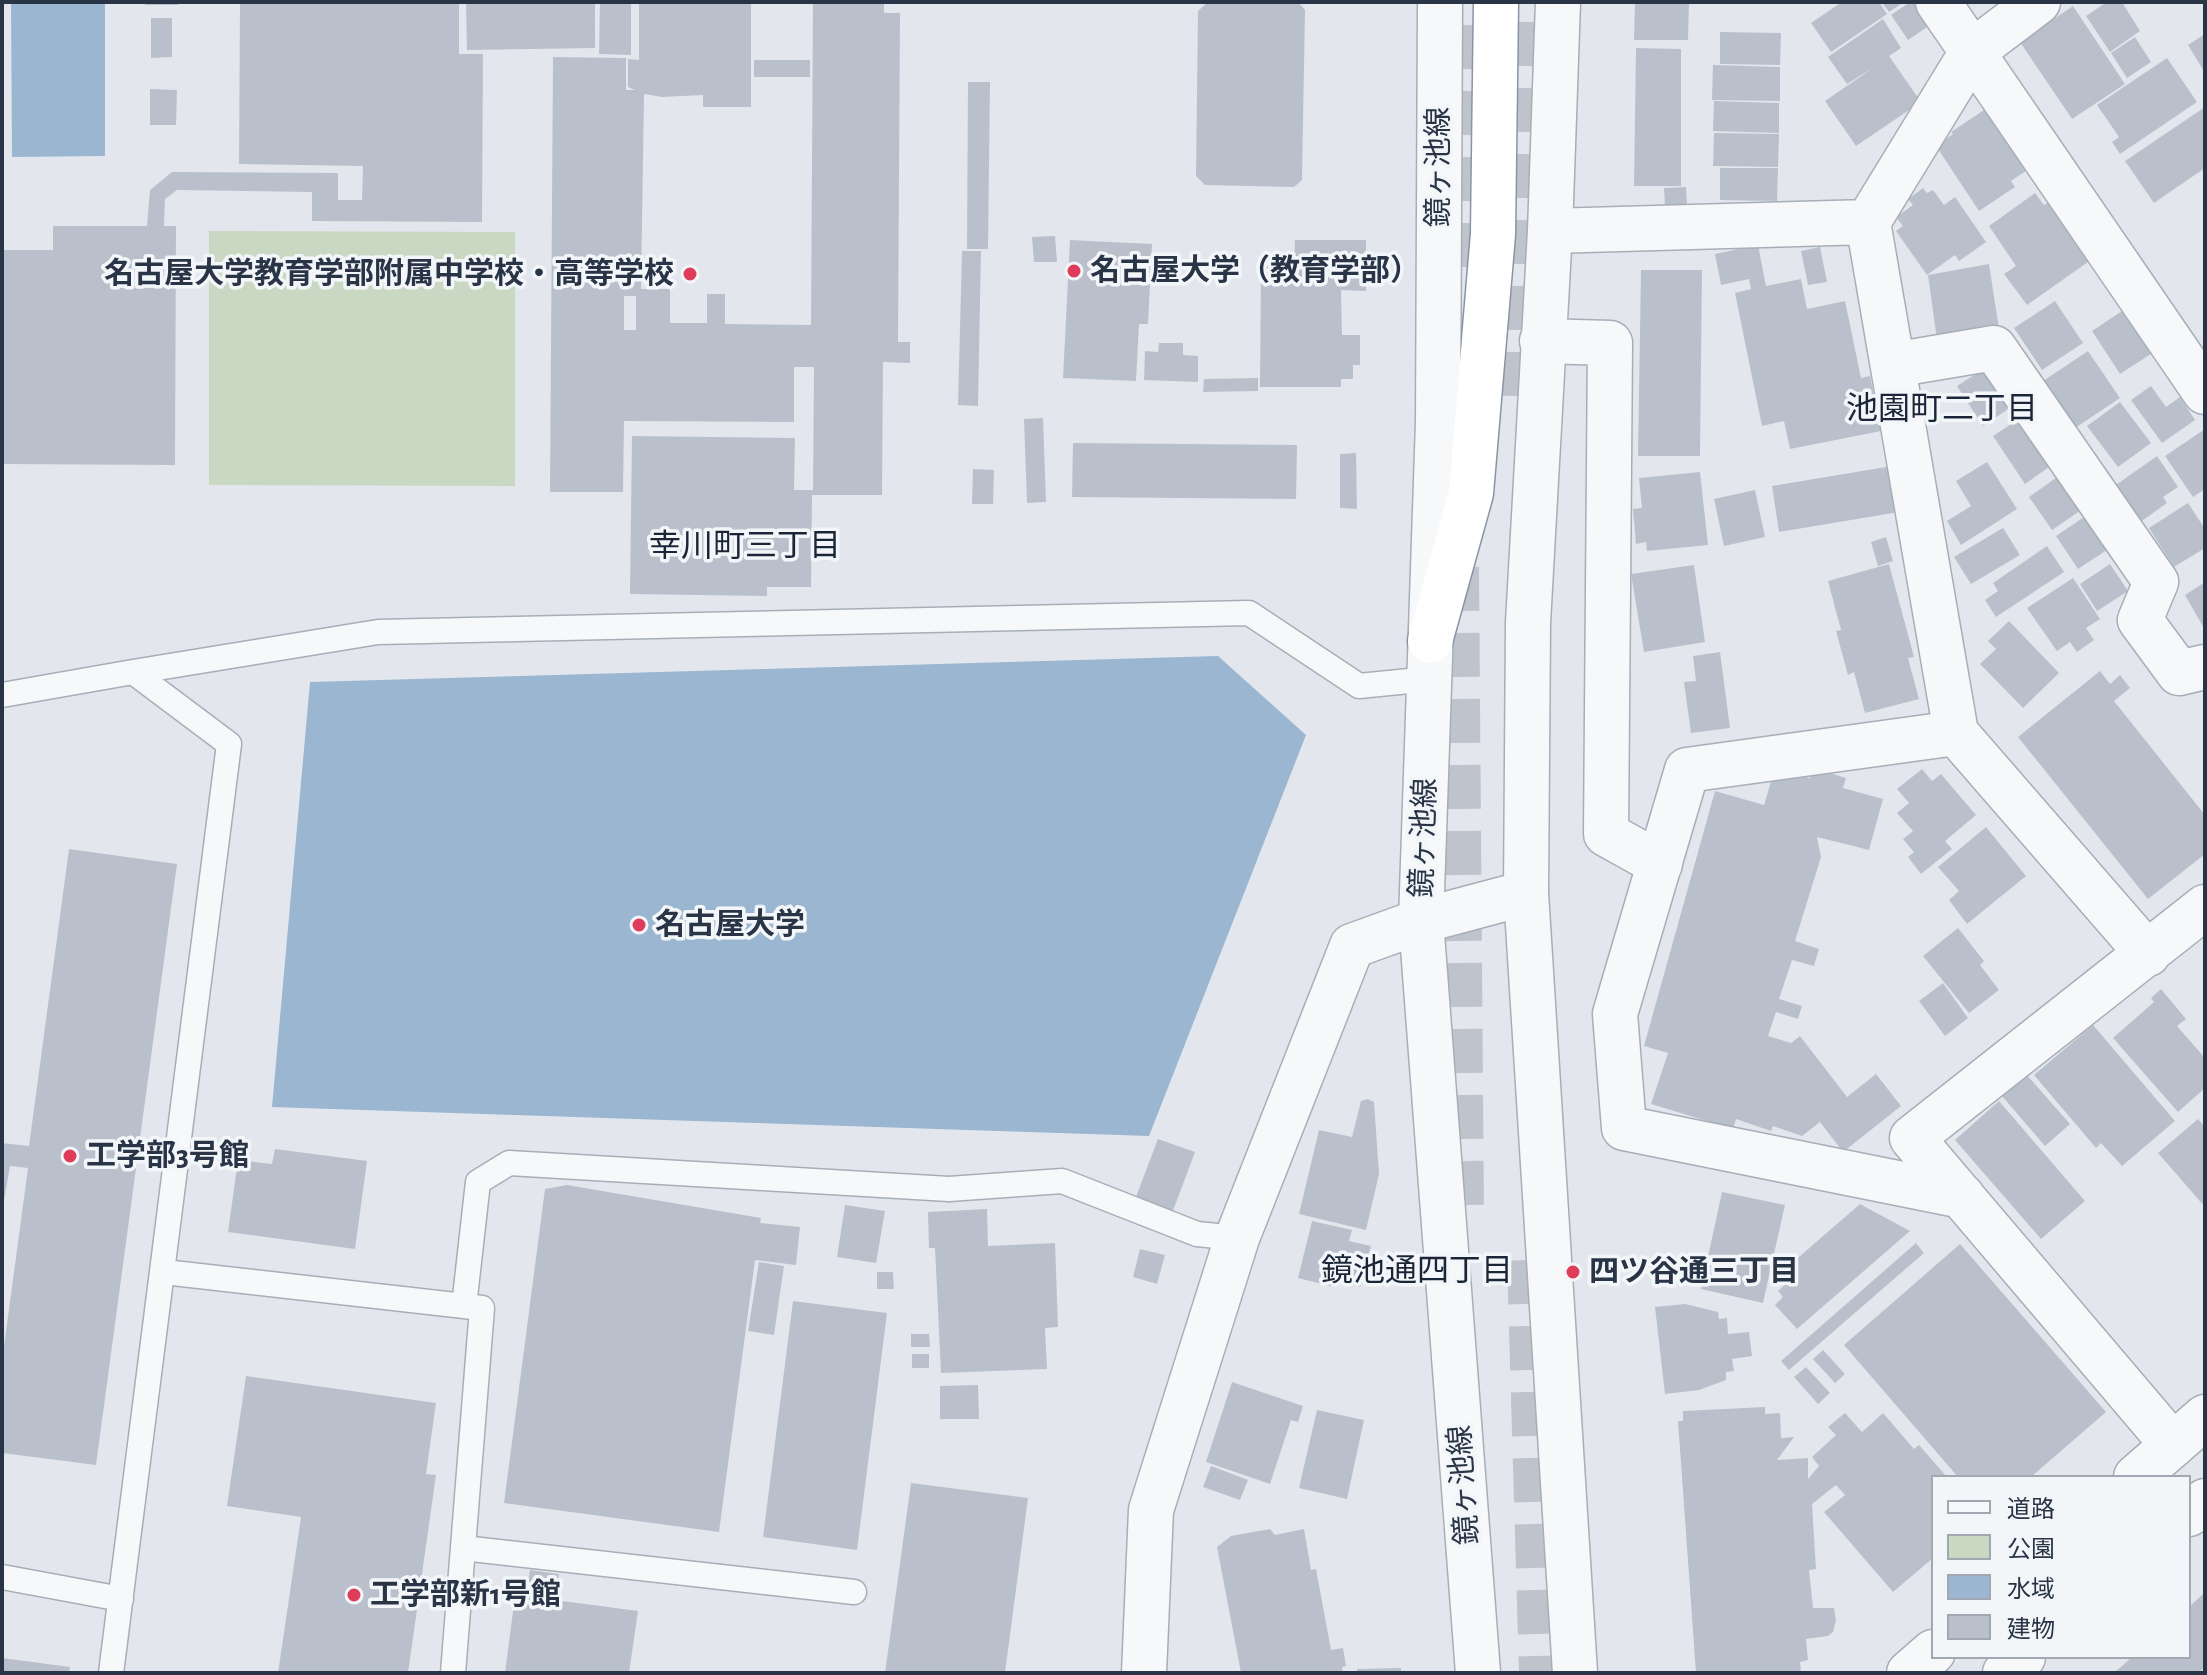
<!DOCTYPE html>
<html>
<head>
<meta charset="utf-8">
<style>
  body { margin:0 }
  #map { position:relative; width:2207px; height:1675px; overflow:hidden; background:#e3e7ed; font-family:"Alegreya Sans","Noto Sans JP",sans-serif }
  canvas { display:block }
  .frame { position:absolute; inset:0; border:4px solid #293447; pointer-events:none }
  .legend { position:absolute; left:1931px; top:1475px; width:260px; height:184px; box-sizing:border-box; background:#f3f6f9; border:2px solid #a2a8b2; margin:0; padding:10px 14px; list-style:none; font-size:24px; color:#293447 }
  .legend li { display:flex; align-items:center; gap:16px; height:40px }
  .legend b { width:40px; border:2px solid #a2a8b2 }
</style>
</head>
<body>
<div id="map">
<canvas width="2207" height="1675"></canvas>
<div class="frame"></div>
<ul class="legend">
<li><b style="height:10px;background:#f7f8fa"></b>道路</li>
<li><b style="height:22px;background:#c9d8c3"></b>公園</li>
<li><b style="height:22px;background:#9bb6d0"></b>水域</li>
<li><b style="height:22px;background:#bac0cb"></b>建物</li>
</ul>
</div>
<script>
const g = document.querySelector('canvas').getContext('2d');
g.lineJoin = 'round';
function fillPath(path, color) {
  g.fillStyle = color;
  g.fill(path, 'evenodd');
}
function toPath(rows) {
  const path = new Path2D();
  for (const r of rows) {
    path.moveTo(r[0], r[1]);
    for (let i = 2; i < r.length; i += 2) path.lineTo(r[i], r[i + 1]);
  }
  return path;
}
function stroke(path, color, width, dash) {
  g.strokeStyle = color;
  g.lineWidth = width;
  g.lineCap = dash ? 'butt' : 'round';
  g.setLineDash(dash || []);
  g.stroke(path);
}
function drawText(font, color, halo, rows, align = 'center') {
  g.font = font + ' "Alegreya Sans","Noto Sans JP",sans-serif';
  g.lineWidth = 7;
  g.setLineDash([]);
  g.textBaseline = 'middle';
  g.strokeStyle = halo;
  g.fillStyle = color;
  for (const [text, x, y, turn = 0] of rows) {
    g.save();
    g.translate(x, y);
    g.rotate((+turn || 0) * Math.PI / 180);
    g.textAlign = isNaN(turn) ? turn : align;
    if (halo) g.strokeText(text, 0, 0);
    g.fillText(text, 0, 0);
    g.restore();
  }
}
const green = toPath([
  [209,231,515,232,515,486,209,485]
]);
const water = toPath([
  [11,2,105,2,105,156,12,157],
  [1218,656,1306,735,1149,1136,272,1107,310,682]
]);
const building = toPath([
  [145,2,178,2,178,5,145,5],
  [240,2,459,2,459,54,483,54,482,222,312,221,312,192,177,190,165,199,164,226,176,226,175,465,2,464,2,250,53,250,53,226,147,226,150,190,172,172,338,173,338,200,362,200,363,166,239,164],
  [466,2,595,2,595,48,467,50],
  [600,2,631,2,631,55,599,54],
  [639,2,751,2,751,107,703,107,703,95,662,97,644,94,641,289,670,289,670,323,707,323,707,294,725,294,725,324,811,325,813,2,884,2,884,13,900,13,898,342,910,342,910,363,883,362,882,495,812,495,811,587,767,587,767,596,630,594,632,436,795,438,794,490,813,490,814,367,794,367,794,422,624,421,623,492,550,492,553,57,626,58,626,90,635,90,628,87,628,59,639,60],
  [624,296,636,296,636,330,624,330],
  [1208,2,1298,2,1305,10,1302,180,1294,187,1205,185,1196,176,1198,11],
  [1635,2,1689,2,1688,40,1634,40],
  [1842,2,1879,2,1887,14,1831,52,1811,23],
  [1882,2,1904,2,1889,12],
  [1910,2,1923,2,1936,21,1908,40,1891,15],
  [2107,2,2122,2,2140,31,2110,52,2086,16],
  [2073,6,2125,84,2072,119,2020,42],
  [151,18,172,18,172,57,151,58],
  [1883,19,1901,48,1889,56,1921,102,1856,146,1825,101,1873,68,1847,84,1828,57],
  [1720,32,1781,33,1780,65,1720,64],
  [2205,34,2205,73,2188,45],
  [2135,37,2151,62,2127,78,2111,53],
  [1636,48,1681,49,1681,186,1634,186],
  [2167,58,2197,102,2120,154,2112,142,2119,137,2097,105],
  [754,60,810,60,810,77,754,77],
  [1713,65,1780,67,1780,101,1712,100],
  [968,82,990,82,988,249,967,249],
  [150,89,177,90,176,125,150,125],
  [1714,101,1779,103,1779,133,1713,131],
  [1990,106,2030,168,2011,181,2015,187,1979,211,1936,146,1953,134,1951,132],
  [2205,107,2205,168,2154,203,2125,161],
  [1714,133,1779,134,1778,167,1713,166],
  [1720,168,1778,168,1777,201,1720,200],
  [1686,187,1687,206,1665,207,1664,188],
  [1923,188,1927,193,1933,190,1944,205,1955,197,1986,242,1959,261,1955,255,1927,275,1896,231,1903,226,1896,217,1913,205,1908,199],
  [2035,193,2044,205,2055,198,2071,221,2064,227,2088,262,2027,305,2004,274,2016,266,1989,226],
  [1055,236,1057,262,1034,262,1032,237],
  [1070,240,1152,244,1148,324,1139,324,1136,381,1063,378],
  [1295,240,1366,240,1366,291,1341,290,1342,335,1360,335,1360,365,1353,365,1353,379,1341,379,1341,387,1260,387,1261,265,1294,266],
  [1758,245,1766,286,1801,279,1807,309,1845,301,1861,378,1870,376,1881,431,1790,449,1784,421,1762,426,1735,293,1751,289,1749,279,1721,285,1715,254],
  [1820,247,1827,282,1808,285,1801,251],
  [962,251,981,251,978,406,958,405],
  [1989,264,1999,329,1937,340,1928,275],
  [1641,270,1702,270,1700,456,1638,456],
  [2055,301,2083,343,2042,370,2014,328],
  [2128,307,2157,350,2120,374,2092,331],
  [1159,343,1183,343,1183,355,1198,356,1198,382,1144,380,1145,351,1158,352],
  [2088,351,2120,398,2075,428,2043,381],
  [1991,364,2017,403,1983,426,1957,386],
  [1258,378,1258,391,1203,392,1204,379],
  [2151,386,2166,407,2180,397,2195,420,2162,443,2131,400],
  [2120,402,2151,443,2118,467,2087,426],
  [2028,413,2059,460,2025,484,1993,436],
  [1043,418,1046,502,1027,503,1024,419],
  [2205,429,2205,489,2193,497,2165,456],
  [1073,443,1297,445,1296,499,1072,497],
  [1356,453,1357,509,1340,508,1340,454],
  [2157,456,2178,487,2163,497,2167,503,2139,523,2113,487],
  [1987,462,2017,509,1961,545,1947,521,1971,506,1956,481],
  [1892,466,1899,512,1779,532,1772,486],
  [973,469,994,470,993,504,972,504],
  [2067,470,2090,504,2052,530,2029,497],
  [1700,472,1708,545,1647,551,1646,542,1636,544,1633,509,1642,508,1639,478],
  [1755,490,1765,537,1724,546,1714,499],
  [2188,503,2205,529,2205,548,2174,567,2149,528],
  [2087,515,2110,548,2078,569,2056,536],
  [2003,528,2020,555,1971,584,1954,557],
  [1886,537,1893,561,1878,566,1871,542],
  [2047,546,2064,572,1996,617,1985,600,1998,591,1993,583],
  [1889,564,1914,657,1908,658,1919,699,1865,713,1854,672,1848,675,1836,631,1841,630,1828,581],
  [2110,564,2128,591,2097,611,2080,584],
  [1694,565,1705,642,1644,652,1631,574],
  [2073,578,2100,619,2086,628,2094,640,2077,652,2070,642,2057,651,2027,608],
  [2205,582,2205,630,2185,595],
  [2009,621,2059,673,2023,708,1980,664,1996,649,1988,641],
  [1720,652,1730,728,1691,733,1684,682,1696,681,1693,656],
  [2100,671,2110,684,2120,675,2130,688,2114,701,2205,815,2205,854,2148,899,2018,737],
  [1813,768,1846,778,1843,788,1883,799,1869,850,1817,837,1821,857,1795,941,1819,949,1814,966,1792,960,1779,999,1802,1006,1798,1019,1776,1012,1768,1036,1791,1043,1800,1036,1847,1097,1876,1074,1901,1106,1843,1152,1820,1122,1802,1136,1773,1126,1771,1131,1736,1119,1733,1129,1651,1104,1668,1053,1644,1046,1715,791,1764,805,1773,775,1786,771,1810,778],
  [1922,769,1932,781,1941,774,1976,815,1945,841,1952,849,1921,874,1908,857,1914,852,1903,839,1913,831,1897,813,1909,803,1897,789],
  [1986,827,2026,876,1967,924,1949,900,1959,891,1938,867],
  [69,849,177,864,96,1465,2,1453,2,1361,28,1168,10,1166,2,1212,2,1143,29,1146],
  [1958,928,1984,961,1980,965,1999,990,1969,1013,1923,956],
  [1943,983,1968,1018,1945,1036,1919,1001],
  [2161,989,2186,1019,2177,1026,2205,1058,2205,1088,2178,1112,2113,1038,2154,1002,2151,998],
  [2093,1025,2175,1121,2122,1166,2101,1143,2096,1148,2034,1075],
  [2026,1074,2070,1124,2045,1146,2002,1096],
  [1368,1099,1374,1102,1379,1174,1366,1230,1299,1214,1319,1130,1352,1137,1361,1101],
  [1999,1101,2085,1201,2041,1239,1955,1140],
  [2198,1119,2205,1127,2205,1207,2158,1153],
  [1158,1139,1195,1152,1171,1216,1134,1202],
  [275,1149,367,1161,355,1249,228,1232,238,1160,272,1164],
  [567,1185,761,1218,760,1223,800,1227,796,1265,755,1260,719,1532,504,1503,545,1189],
  [1722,1192,1785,1205,1763,1303,1701,1289],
  [1860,1204,1910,1231,1797,1329,1775,1305,1783,1297,1778,1291,1799,1272,1792,1263],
  [845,1205,885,1211,876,1263,837,1257],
  [987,1209,988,1246,1055,1243,1058,1327,1045,1328,1047,1369,941,1373,935,1248,929,1248,928,1212],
  [1312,1221,1352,1230,1349,1241,1371,1246,1360,1287,1335,1281,1334,1287,1298,1278],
  [1916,1243,1924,1253,1789,1370,1781,1361],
  [1960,1244,2106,1412,2031,1477,1958,1477,1844,1345],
  [1140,1249,1165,1255,1157,1284,1133,1277],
  [759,1262,784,1266,774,1335,748,1331],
  [877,1272,893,1272,894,1289,877,1289],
  [793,1301,887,1313,857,1550,763,1537],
  [1685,1304,1718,1312,1719,1319,1727,1318,1728,1334,1749,1332,1752,1356,1732,1359,1734,1371,1726,1372,1726,1380,1699,1390,1665,1394,1655,1307],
  [911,1334,929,1334,930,1347,911,1347],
  [1823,1350,1845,1374,1835,1383,1813,1359],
  [912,1354,929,1354,929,1368,912,1368],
  [1806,1367,1830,1393,1818,1404,1794,1377],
  [246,1376,436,1403,426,1474,436,1475,408,1673,278,1673,301,1517,227,1506],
  [1232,1382,1303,1406,1298,1422,1291,1420,1270,1484,1206,1462],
  [978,1385,979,1419,940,1419,940,1386],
  [1765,1407,1765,1414,1780,1413,1781,1438,1794,1437,1777,1460,1808,1458,1808,1479,1819,1466,1812,1457,1836,1435,1828,1427,1845,1413,1862,1432,1883,1413,1914,1449,1919,1445,1947,1477,1933,1477,1933,1558,1893,1592,1824,1512,1845,1495,1836,1485,1812,1504,1816,1569,1809,1570,1813,1608,1834,1608,1836,1620,1833,1632,1828,1636,1806,1639,1808,1660,1800,1662,1801,1673,1696,1673,1678,1421,1683,1421,1683,1411],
  [1317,1410,1364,1420,1347,1499,1299,1488],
  [1211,1466,1248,1480,1240,1500,1203,1487],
  [911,1483,1028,1498,1005,1673,885,1673],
  [1270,1529,1275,1535,1304,1529,1311,1570,1316,1569,1331,1650,1343,1648,1346,1666,1342,1667,1343,1673,1241,1673,1217,1547,1231,1536],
  [530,1570,559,1574,555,1600,638,1611,629,1673,505,1673,515,1596,526,1597],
  [2205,1592,2205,1667,2198,1673,2114,1673,2132,1657,2189,1657,2189,1607],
  [2,1658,70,1667,69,1673,2,1673],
  [1401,1668,1401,1673,1357,1673,1357,1669]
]);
const motorwayTunnel = toPath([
  [1460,267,1464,2],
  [1521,396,1524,148,1529,2],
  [1457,567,1462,1223],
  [1529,1260,1541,1673]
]);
const service = toPath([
  [133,672,378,632,1249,613,1359,686,1429,679],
  [2,695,133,672,229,744,111,1673],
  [164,1272,482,1308,453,1673],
  [464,1306,478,1182,509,1163,949,1189,1062,1181,1197,1234,1237,1238],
  [463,1548,854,1592],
  [2,1577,121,1599]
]);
const minor = toPath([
  [1938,2,2205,392],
  [1868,222,1956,733,2148,954],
  [1550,231,1868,222,1972,52,2038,2],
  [1542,341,1610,343,1606,834,1660,864],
  [1893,365,1994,348,2156,582,2140,620,2179,673,2205,667],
  [1956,733,1687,770,1615,1014,1624,1128,1962,1196],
  [2173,1445,1912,1138,2205,907],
  [1144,1673,1151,1510,1237,1238,1352,946,1421,921,1526,893]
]);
const tertiary = toPath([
  [1440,2,1438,422,1421,921,1478,1673],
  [1558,2,1550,231,1528,623,1526,893,1575,1673],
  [2136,1477,2205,1417],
  [2189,1514,2205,1501],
  [1909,1673,1933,1652],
  [2005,1673,2023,1657]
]);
const motorway = toPath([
  [1430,641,1471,493,1493,234,1496,2]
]);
const markers = [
  [1074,271,8,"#de3c58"],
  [690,274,8,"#de3c58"],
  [639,925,8,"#de3c58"],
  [70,1156,8,"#de3c58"],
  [1573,1272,8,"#de3c58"],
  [354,1595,8,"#de3c58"]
];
const streetNames = [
  ["鏡ヶ池線",1439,167,-90],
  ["鏡ヶ池線",1424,838,-88],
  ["鏡ヶ池線",1464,1485,-94]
];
const poiNames = [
  ["名古屋大学（教育学部）",1090,271],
  ["名古屋大学教育学部附属中学校・高等学校",674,274,"right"],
  ["名古屋大学",655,925],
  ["工学部3号館",86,1156],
  ["四ツ谷通三丁目",1589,1272],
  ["工学部新1号館",370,1595]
];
const neighbourhoodNames = [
  ["池園町二丁目",1942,409],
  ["幸川町三丁目",745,546],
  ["鏡池通四丁目",1417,1271]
];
fillPath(green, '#c9d8c3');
fillPath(water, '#9bb6d0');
fillPath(building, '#bac0cb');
stroke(motorwayTunnel, '#bec3cc', 44, [44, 22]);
stroke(service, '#a7aeb8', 27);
stroke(minor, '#a7aeb8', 47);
stroke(tertiary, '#a7aeb8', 47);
stroke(motorway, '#8995a5', 47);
stroke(service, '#f7f8fa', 24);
stroke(minor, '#f7f8fa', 44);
stroke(tertiary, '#f7f8fa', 44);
stroke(motorway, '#fff', 44);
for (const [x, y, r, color] of markers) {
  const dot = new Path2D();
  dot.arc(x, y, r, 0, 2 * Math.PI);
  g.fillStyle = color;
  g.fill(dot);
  stroke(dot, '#f3f6f9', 3);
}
drawText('30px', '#293447', '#f3f6f9', streetNames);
drawText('bold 30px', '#293447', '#f3f6f9', poiNames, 'left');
drawText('32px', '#1b2538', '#f3f6f9', neighbourhoodNames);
</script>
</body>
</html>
